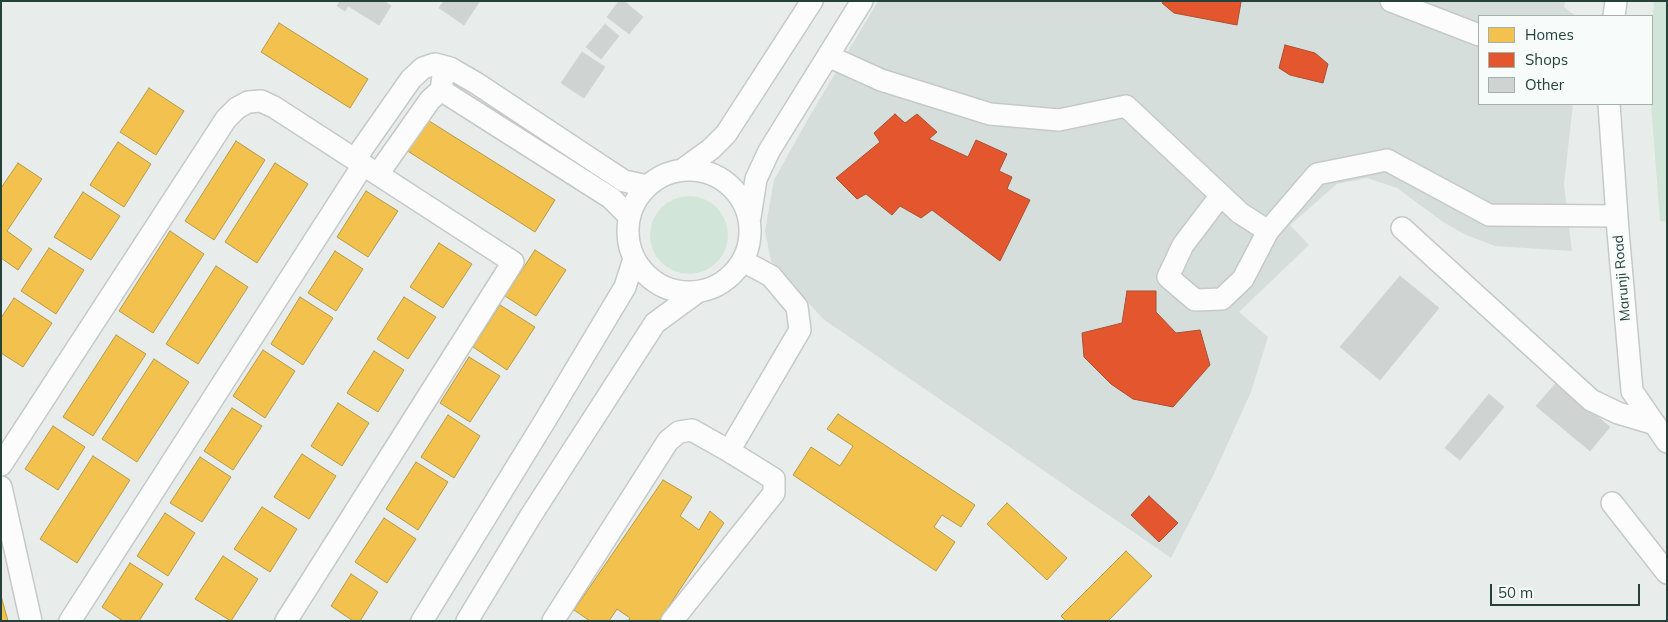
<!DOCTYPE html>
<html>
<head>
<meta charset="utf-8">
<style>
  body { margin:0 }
  #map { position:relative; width:1668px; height:622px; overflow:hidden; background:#e8edeb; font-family:Mulish,sans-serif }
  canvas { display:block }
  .frame { position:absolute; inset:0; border:2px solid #24423a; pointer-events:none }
  .legend { position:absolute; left:1478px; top:15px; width:175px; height:90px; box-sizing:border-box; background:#f7fbf9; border:1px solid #a3b1ad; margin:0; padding:6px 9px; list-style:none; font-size:15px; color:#24423a }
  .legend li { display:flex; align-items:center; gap:10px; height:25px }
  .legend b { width:25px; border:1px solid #a3b1ad }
  .scale { position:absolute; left:1490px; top:584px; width:150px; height:22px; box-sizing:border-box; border:2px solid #24423a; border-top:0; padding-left:6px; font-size:15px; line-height:18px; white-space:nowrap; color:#24423a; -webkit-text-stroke:4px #f7fbf9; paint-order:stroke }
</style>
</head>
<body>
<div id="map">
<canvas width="1668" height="622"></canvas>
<div class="frame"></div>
<ul class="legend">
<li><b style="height:14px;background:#f2c14e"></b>Homes</li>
<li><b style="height:14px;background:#e4572e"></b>Shops</li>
<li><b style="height:14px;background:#cfd4d2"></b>Other</li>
</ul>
<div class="scale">50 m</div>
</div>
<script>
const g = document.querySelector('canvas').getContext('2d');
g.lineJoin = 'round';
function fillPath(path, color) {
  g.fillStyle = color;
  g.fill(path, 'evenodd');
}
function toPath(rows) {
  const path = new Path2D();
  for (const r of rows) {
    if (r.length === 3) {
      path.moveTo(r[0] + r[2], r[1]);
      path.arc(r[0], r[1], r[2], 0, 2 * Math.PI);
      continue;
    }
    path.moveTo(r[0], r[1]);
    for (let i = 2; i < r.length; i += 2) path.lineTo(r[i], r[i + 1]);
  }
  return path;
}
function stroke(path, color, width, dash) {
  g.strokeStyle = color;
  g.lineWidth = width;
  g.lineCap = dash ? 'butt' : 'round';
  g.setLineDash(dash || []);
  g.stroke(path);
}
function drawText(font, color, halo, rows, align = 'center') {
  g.font = font + ' Mulish,sans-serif';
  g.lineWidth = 5;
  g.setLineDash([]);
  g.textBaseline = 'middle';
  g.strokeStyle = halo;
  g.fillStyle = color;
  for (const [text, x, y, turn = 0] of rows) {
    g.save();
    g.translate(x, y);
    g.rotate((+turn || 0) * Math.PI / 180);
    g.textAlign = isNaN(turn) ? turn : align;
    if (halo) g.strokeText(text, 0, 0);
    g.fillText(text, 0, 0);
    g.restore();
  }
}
const built = toPath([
  [878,1,1565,1,1564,7,1576,16,1479,16,1479,104,1573,104,1564,184,1572,251,1495,246,1466,235,1443,222,1397,188,1367,178,1337,184,1290,225,1309,245,1239,312,1268,337,1251,392,1213,476,1171,558,823,319,771,261,765,231,774,180,808,119]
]);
const green = toPath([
  [1654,1,1667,1,1667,222,1660,221,1651,104,1652,30],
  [689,235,39]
]);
const homes = toPath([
  [279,23,368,79,350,108,261,52,279,23],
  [149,88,184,111,156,155,120,132,149,88],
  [426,119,555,200,535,232,406,150,426,119],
  [236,141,265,160,214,240,185,221,236,141],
  [118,142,151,164,124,207,90,185,118,142],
  [18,163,42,179,7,231,32,249,18,270,1,258,1,188,18,163],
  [275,163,308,184,257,263,225,242,275,163],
  [366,191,398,211,368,257,337,237,366,191],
  [83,192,120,216,91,260,54,237,83,192],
  [170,231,204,254,153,333,119,311,170,231],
  [439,243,472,264,443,308,410,287,439,243],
  [49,248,84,270,56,314,21,291,49,248],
  [535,250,566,270,536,316,505,296,535,250],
  [335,251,363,269,336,311,308,293,335,251],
  [216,266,248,287,198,364,166,344,216,266],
  [300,297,333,318,303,365,271,344,300,297],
  [404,297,436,317,408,359,377,339,404,297],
  [14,298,52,323,23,367,1,353,1,318,14,298],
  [500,305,535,327,507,370,473,347,500,305],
  [116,335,146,354,93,436,63,417,116,335],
  [263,350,295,371,265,418,233,396,263,350],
  [374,351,404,370,378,412,347,393,374,351],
  [469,357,500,376,470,422,440,403,469,357],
  [154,359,189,382,137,462,102,439,154,359],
  [338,403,369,423,342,466,311,446,338,403],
  [232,408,262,426,233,470,204,451,232,408],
  [838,414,975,505,961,527,942,515,934,527,955,542,936,571,793,475,811,447,840,466,853,446,827,429,838,414],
  [448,415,480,436,454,478,421,457,448,415],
  [53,426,85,447,58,490,25,469,53,426],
  [302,454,336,476,309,519,274,497,302,454],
  [93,456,130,480,77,563,40,539,93,456],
  [200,457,231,477,202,522,170,503,200,457],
  [416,462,448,482,418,530,386,509,416,462],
  [663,480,692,497,680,516,699,530,710,511,724,523,659,621,628,621,630,618,617,609,609,621,590,621,574,610,663,480],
  [1007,503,1067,558,1047,580,987,524,1007,503],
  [262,507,297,529,270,572,234,549,262,507],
  [165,513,195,533,168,576,137,556,165,513],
  [384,518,416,539,387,583,355,562,384,518],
  [1126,551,1152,576,1108,621,1066,621,1061,616,1126,551],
  [223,556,258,579,231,621,195,599,223,556],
  [130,563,163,584,139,621,123,621,102,607,130,563],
  [351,574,378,592,360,621,353,621,331,606,351,574],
  [1,596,8,621,1,621,1,596]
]);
const shops = toPath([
  [1163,1,1241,1,1241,2,1237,25,1174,13,1162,3,1163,1],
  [1285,45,1315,53,1328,64,1323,83,1290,75,1279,68,1285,45],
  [895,114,905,123,917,114,937,132,929,139,968,157,976,140,1007,154,999,171,1012,177,1007,189,1030,200,1000,261,932,210,921,218,900,206,892,215,866,194,857,199,836,178,880,142,874,133,895,114],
  [1127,291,1156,291,1156,312,1176,333,1200,330,1210,365,1173,407,1133,399,1111,384,1084,357,1082,333,1122,323,1127,291],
  [1149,496,1178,523,1159,542,1131,515,1149,496]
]);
const building = toPath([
  [340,1,384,1,391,6,379,25,348,6,345,11,337,6,340,1],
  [444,1,480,1,464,25,439,8,444,1],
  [619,1,624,1,643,17,629,34,607,17,619,1],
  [605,24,619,36,601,59,586,47,605,24],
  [582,52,605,67,584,98,561,83,582,52],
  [1400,276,1439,308,1380,380,1340,347,1400,276],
  [1557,382,1610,427,1590,451,1536,406,1557,382],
  [1489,394,1504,407,1460,460,1445,448,1489,394]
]);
const minor = toPath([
  [1391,1,1479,35],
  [1614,16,1616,1],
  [828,56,881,80,990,114,1059,120,1126,106,1240,213,1268,231,1317,174,1387,160,1489,215,1617,216],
  [441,90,611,198,629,216],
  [1609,104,1618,231,1632,391,1667,442],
  [355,159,411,79,423,68,435,64,450,68,476,83,624,181,648,186],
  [689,231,61],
  [682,170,711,149,726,134,812,1],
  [378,174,430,100,441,90,443,76],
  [1221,195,1183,245,1168,277,1195,300,1222,299,1243,279,1268,231],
  [750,217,756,179,769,151,862,1],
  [1402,228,1591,400,1618,413,1655,424],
  [1,465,226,119,237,108,248,102,261,101,274,107,513,262,286,621],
  [1,487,31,621],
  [1612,503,1667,573],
  [70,621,363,165],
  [422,621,546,419,625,287,634,259],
  [467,621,530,517,655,323,696,293],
  [553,621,668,441,679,432,692,430,729,451],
  [672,621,774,493,774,479,729,451,800,330,797,307,771,276,743,261]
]);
const streetNames = [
  ["Marunji Road",1622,278,-95]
];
fillPath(built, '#d6dedb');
fillPath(green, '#d1e6d8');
fillPath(homes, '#f2c14e');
stroke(homes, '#b49b48', 1);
fillPath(shops, '#e4572e');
stroke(shops, '#aa5132', 1);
fillPath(building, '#cfd4d2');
stroke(building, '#d1d6d4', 1);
stroke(minor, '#c5cac8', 24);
stroke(minor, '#fcfcfc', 21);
drawText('14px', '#24423a', '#f7fbf9', streetNames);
</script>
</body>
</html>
